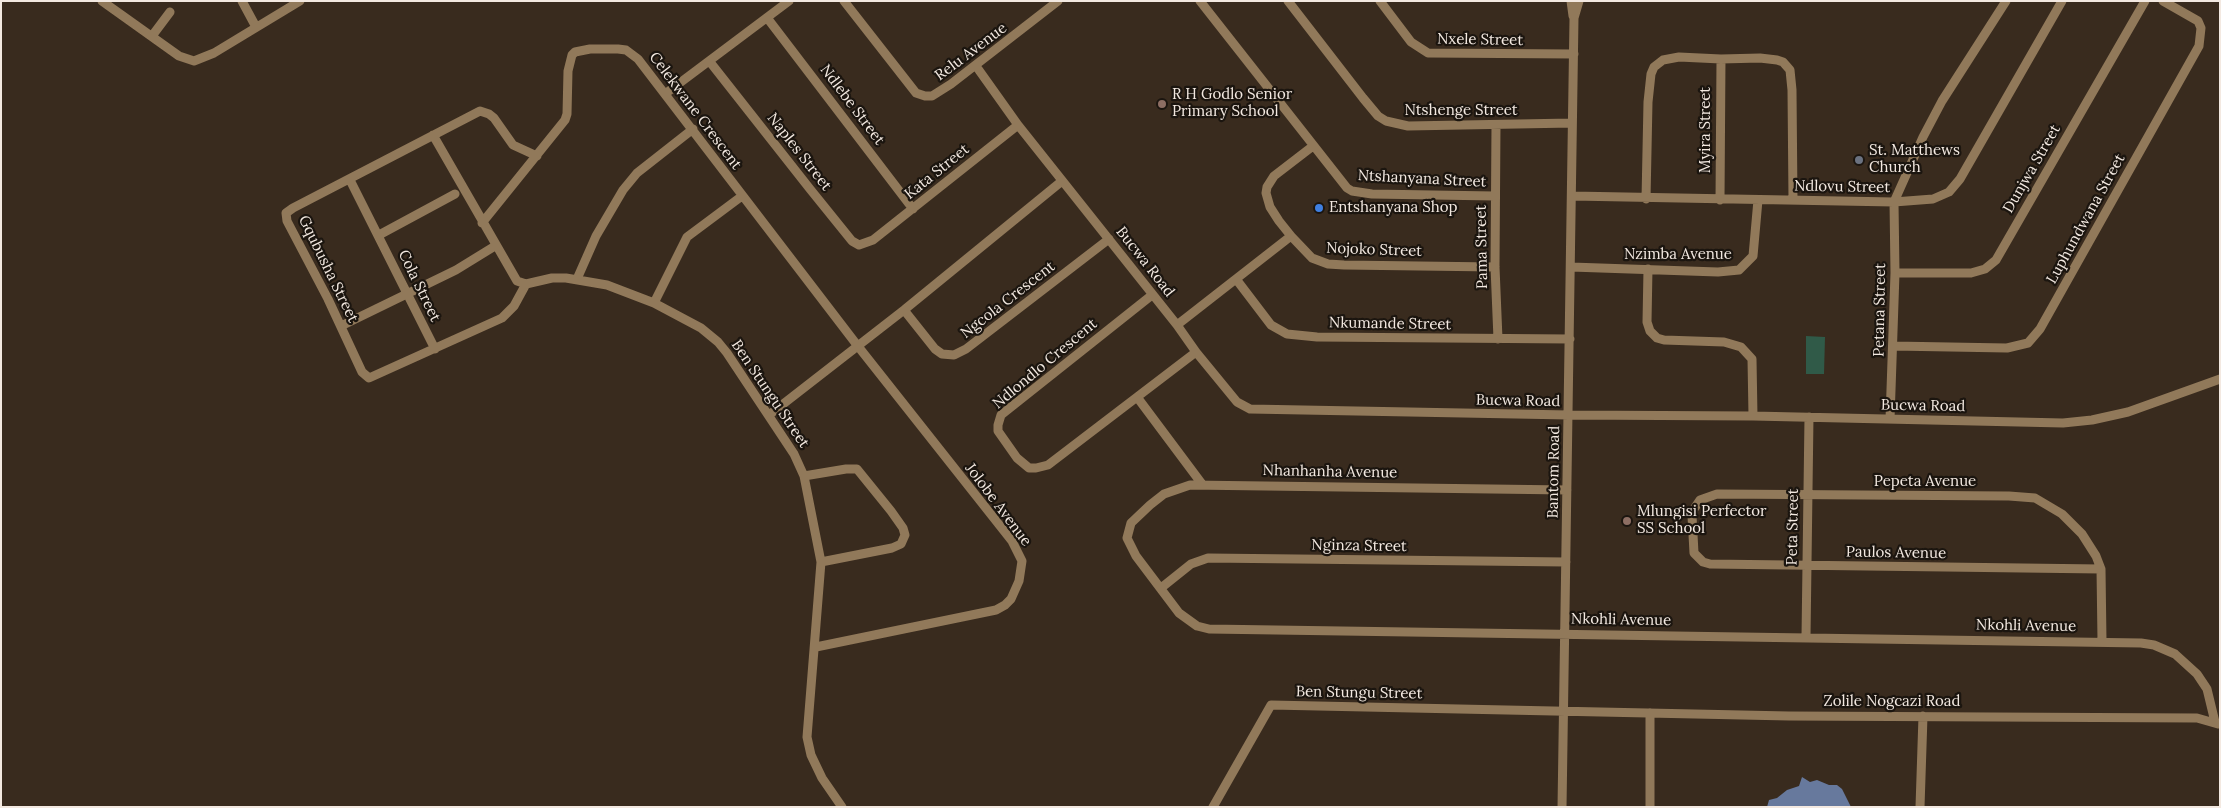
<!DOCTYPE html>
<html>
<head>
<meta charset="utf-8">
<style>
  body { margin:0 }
  #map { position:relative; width:2221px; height:808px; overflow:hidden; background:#392b1e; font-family:Lora,serif }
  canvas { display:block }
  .frame { position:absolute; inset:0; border:2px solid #f3e9e1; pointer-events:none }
</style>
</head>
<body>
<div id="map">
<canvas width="2221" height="808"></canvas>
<div class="frame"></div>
</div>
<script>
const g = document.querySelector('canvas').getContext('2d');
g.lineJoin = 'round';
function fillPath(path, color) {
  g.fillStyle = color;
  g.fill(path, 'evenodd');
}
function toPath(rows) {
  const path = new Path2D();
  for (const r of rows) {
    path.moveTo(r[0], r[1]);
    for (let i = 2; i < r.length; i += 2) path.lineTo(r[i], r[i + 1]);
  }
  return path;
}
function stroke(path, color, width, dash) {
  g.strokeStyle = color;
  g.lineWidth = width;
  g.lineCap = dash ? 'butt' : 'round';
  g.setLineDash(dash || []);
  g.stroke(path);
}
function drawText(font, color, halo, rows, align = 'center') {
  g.font = font + ' Lora,serif';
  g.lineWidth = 4.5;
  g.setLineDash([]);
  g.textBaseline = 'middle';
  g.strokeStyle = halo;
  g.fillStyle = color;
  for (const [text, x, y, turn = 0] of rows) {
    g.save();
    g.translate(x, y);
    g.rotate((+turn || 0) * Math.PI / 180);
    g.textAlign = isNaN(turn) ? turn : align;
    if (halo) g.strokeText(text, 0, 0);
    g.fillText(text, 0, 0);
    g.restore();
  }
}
const green = toPath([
  [1806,336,1825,337,1824,374,1806,374]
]);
const water = toPath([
  [1802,777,1810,782,1817,780,1829,785,1837,785,1842,789,1851,807,1767,807,1769,800,1777,798,1787,790,1799,786]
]);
const street = toPath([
  [102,1,179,56,194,61,214,53,300,1],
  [242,1,256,27],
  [844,1,916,93,925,96,932,96,951,84,1058,1],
  [1200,1,1347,188,1352,191,1372,194,1495,196],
  [1288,1,1363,98,1378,116,1386,121,1408,126,1572,123],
  [1380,1,1411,42,1428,53,1574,54],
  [1571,1,1573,16],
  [768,19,913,209],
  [152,36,170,12],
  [710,62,810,189,852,241,859,245,873,240,1018,125],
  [976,66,1018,125,1177,325,1196,352,1237,402,1250,409,1569,415,1753,416,2063,423,2092,420,2128,412,2220,379],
  [665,94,789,1],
  [1496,125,1495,267,1498,339],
  [433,135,517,281,526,284,552,278,566,278,607,285,654,303,701,328,718,342,727,353,794,454,804,476,821,562,807,737,811,755,822,778,842,807],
  [1313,146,1274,176,1267,187,1266,193,1270,207,1279,221,1291,236,1312,258,1328,264,1344,265,1495,267],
  [350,180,435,349],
  [1572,196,1894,202,1933,199,1949,192,1960,179,2062,1],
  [1646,199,1648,102,1651,74,1654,67,1663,60,1679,57,1721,59,1760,58,1777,60,1783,62,1790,70,1792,90,1793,200],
  [1720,200,1721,59],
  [482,223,565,120,567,114,568,71,572,55,575,52,590,49,618,49,626,50,638,59,857,345,1012,541,1022,561,1019,581,1011,599,1005,605,996,610,816,647],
  [379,235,455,194],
  [1571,267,1718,272,1739,270,1753,256,1758,200],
  [1648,269,1647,322,1650,331,1657,338,1664,340,1724,342,1741,347,1752,359,1753,416],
  [1895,273,1971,273,1985,269,1996,260,2145,1],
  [577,279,596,236,623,190,637,173,693,129],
  [1236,279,1271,325,1287,334,1317,337,1570,339],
  [526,284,514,306,502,318,369,378,362,372,328,299,287,221,286,213,293,208,480,111,489,114,494,118,513,145,537,156],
  [1152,295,1001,415,998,425,998,431,1017,458,1029,468,1036,468,1048,465,1196,352],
  [654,303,687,237,742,196],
  [904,310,935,349,942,354,954,355,966,349,1109,239],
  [1177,325,1291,236],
  [341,326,456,270,495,246],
  [1893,346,2007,348,2028,343,2040,329,2199,46,2201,28,2198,21,2163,1],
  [1137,397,1202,484],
  [769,415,904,310,1062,181],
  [1890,419,1895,273,1894,202,1923,137,1942,101,2006,1],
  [804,476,846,469,857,469,891,511,903,528,905,535,901,544,892,548,821,562],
  [1567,490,1190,485,1164,494,1150,505,1131,523,1127,538,1136,556,1179,613,1197,626,1209,629,2141,643,2154,645,2175,654,2197,674,2207,689,2215,722],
  [2101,569,1710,564,1703,562,1694,553,1692,516,1694,509,1700,500,1717,494,2009,496,2035,498,2062,514,2082,534,2096,556,2101,569,2102,641],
  [1161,588,1191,564,1208,558,1566,562],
  [1806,637,1809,417],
  [1213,807,1271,705,1789,716,2197,718,2218,724],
  [1562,807,1574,18,1579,1],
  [1650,807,1650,713],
  [1920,807,1923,716]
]);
const markers = [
  [1162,104,5,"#8d6e63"],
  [1859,160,5,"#6b7280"],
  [1319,208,5,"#3f7fe0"],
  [1627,521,5,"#8d6e63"]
];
const streetNames = [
  ["Nxele Street",1480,40,1],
  ["Relu Avenue",971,52,-37],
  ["Ndlebe Street",852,105,53],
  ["Celekwane Crescent",695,111,53],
  ["Ntshenge Street",1461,111],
  ["Myira Street",1706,130,-90],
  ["Naples Street",799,152,52],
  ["Dunjwa Street",2032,169,-60],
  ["Kata Street",937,172,-39],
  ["Ntshanyana Street",1422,179,3],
  ["Ndlovu Street",1842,187,1],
  ["Luphundwana Street",2086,219,-61],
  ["Pama Street",1482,247,-91],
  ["Nojoko Street",1374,250,2],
  ["Nzimba Avenue",1678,255],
  ["Bucwa Road",1145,262,52],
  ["Gqubusha Street",328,269,64],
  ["Cola Street",419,286,64],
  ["Ngcola Crescent",1008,300,-38],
  ["Petana Street",1880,310,-89],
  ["Nkumande Street",1390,324,1],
  ["Ndlondlo Crescent",1045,364,-40],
  ["Ben Stungu Street",770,394,56],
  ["Bucwa Road",1518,401,1],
  ["Bucwa Road",1923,406,1],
  ["Nhanhanha Avenue",1330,472,1],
  ["Bantom Road",1554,472,-89],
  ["Pepeta Avenue",1925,482],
  ["Jolobe Avenue",998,505,53],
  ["Peta Street",1793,527,-89],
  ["Nginza Street",1359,546,1],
  ["Paulos Avenue",1896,553,1],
  ["Nkohli Avenue",1621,620,1],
  ["Nkohli Avenue",2026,626,1],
  ["Ben Stungu Street",1359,693,1],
  ["Zolile Nogcazi Road",1892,702]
];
const poiNames = [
  ["R H Godlo Senior",1172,95],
  ["Primary School",1172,112],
  ["St. Matthews",1869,151],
  ["Church",1869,168],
  ["Entshanyana Shop",1329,208],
  ["Mlungisi Perfector",1637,512],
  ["SS School",1637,529]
];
fillPath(green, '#305a48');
fillPath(water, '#67799d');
stroke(street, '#91795a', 9);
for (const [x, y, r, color] of markers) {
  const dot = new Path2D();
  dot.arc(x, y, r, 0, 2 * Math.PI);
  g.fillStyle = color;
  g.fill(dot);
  stroke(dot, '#1b150f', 2);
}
drawText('15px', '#f3e9e1', '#1b150f', streetNames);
drawText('15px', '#f3e9e1', '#1b150f', poiNames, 'left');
</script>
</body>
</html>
